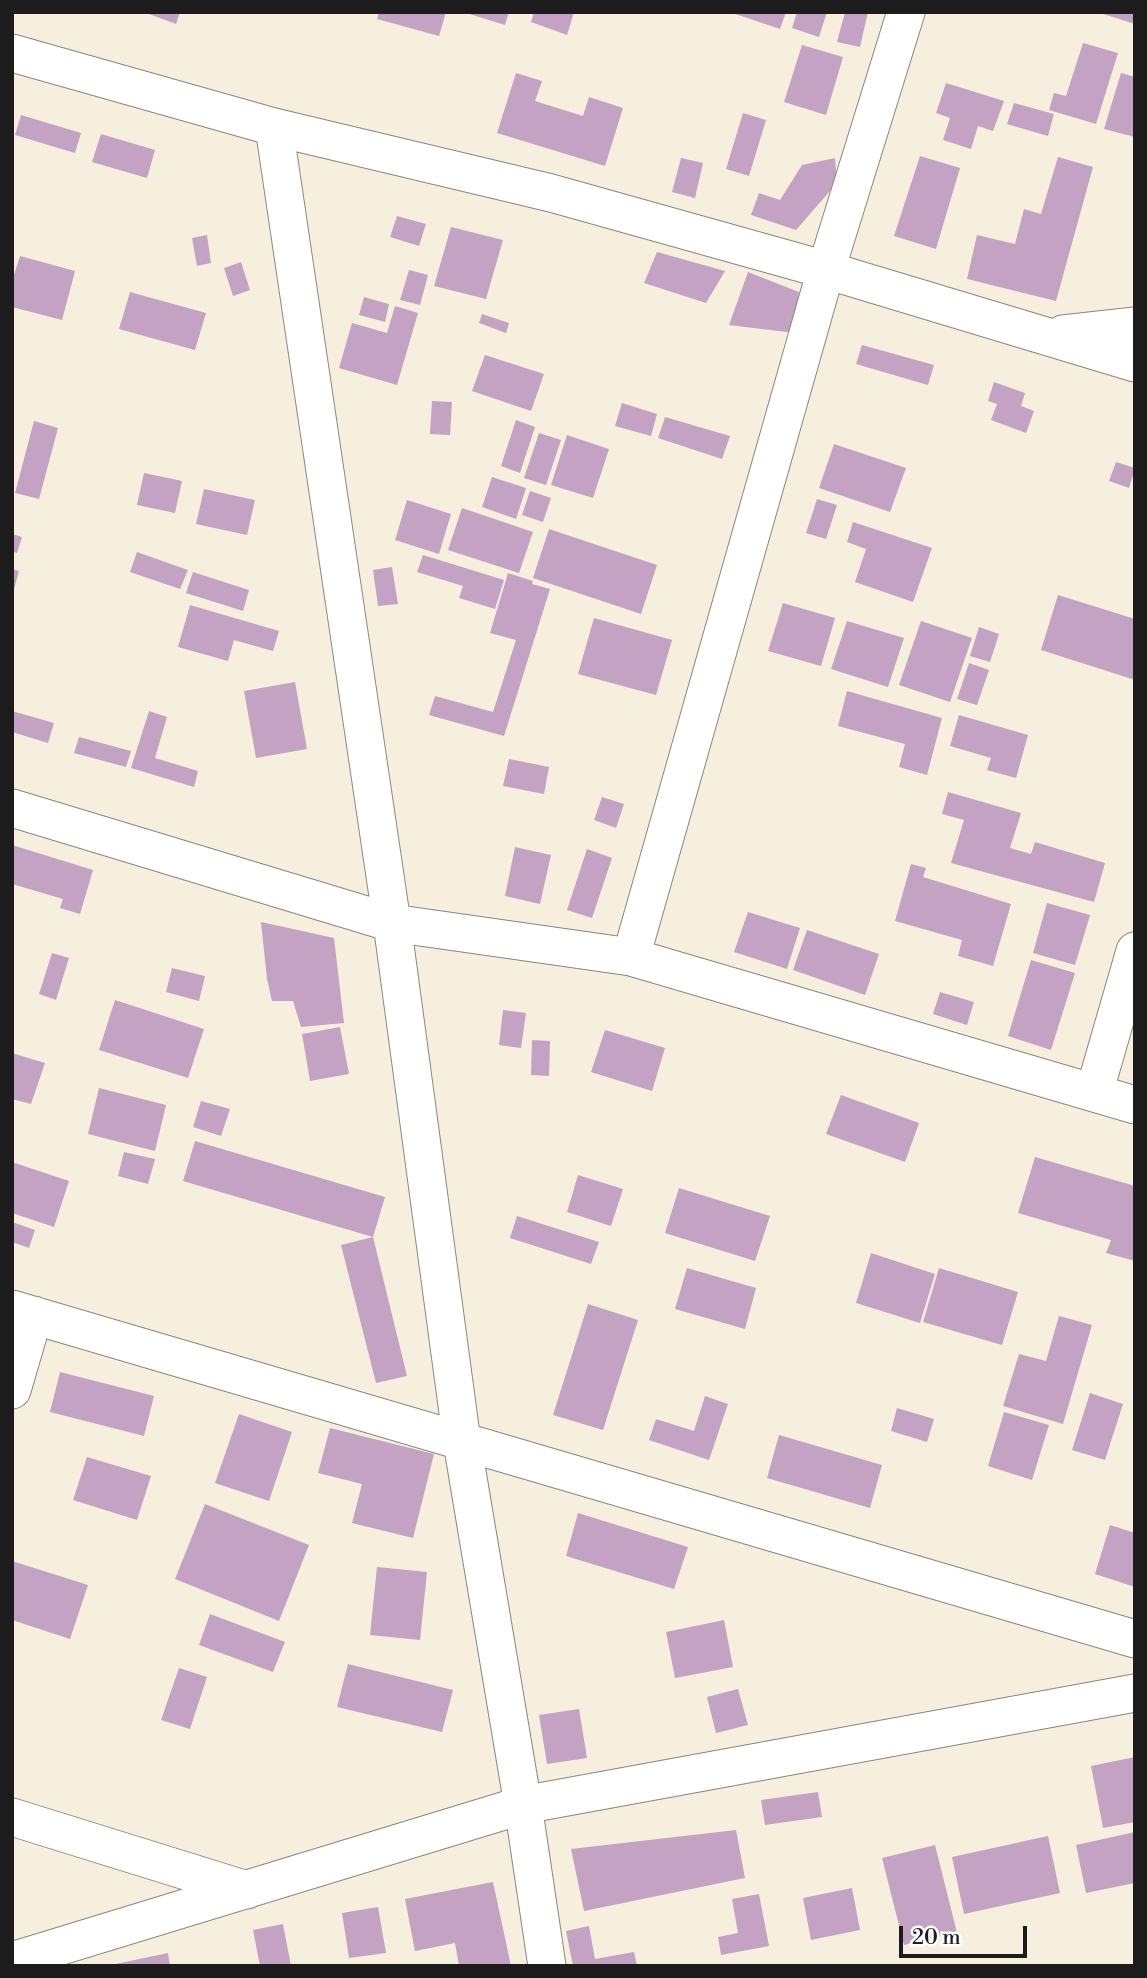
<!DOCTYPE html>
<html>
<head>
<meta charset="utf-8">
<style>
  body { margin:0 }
  #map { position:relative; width:1147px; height:1978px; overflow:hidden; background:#f6efde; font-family:"Libre Bodoni",serif }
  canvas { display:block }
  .frame { position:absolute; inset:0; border:14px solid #1c1c1c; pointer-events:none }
  .scale { position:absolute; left:899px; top:1926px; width:128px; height:32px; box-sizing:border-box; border:4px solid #1c1c1c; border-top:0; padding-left:9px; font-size:21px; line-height:24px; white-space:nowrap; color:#1c1c1c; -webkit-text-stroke:5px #fff; paint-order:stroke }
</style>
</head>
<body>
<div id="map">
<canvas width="1147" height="1978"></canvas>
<div class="frame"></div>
<div class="scale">20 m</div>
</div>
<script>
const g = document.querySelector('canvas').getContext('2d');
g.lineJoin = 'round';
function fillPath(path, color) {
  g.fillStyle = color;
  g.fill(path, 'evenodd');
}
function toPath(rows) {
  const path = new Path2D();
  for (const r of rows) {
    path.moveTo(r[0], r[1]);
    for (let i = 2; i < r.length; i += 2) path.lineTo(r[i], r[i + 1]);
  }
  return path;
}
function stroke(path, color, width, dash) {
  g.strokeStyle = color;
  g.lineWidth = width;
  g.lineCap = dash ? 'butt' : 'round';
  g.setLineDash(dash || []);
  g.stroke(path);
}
const building = toPath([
  [143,12,180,12,176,24],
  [379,12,446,12,439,36,377,19],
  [463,12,509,12,505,25],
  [534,12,574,12,567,35,531,22],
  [729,12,786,12,780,29],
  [797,12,827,12,819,37,792,28],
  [845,12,868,12,860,47,837,42],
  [1100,12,1135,12,1135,24,1100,13],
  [1083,43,1118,53,1096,124,1049,110,1054,93,1066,96],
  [802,45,843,57,826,115,784,102],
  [516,73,542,81,535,101,583,116,589,97,623,108,605,166,497,133],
  [1121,73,1135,77,1135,137,1104,129],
  [946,83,1004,101,993,131,978,126,971,149,943,140,950,118,936,113],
  [1014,103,1054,114,1048,136,1007,124],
  [743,113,766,120,749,176,726,169],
  [21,115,81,133,75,153,15,135],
  [101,134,155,150,147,178,92,162],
  [920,156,960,168,936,249,894,236],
  [1058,157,1093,167,1056,301,967,279,977,235,1015,244,1024,209,1041,214],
  [681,158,703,163,695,198,672,192],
  [835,158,837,183,796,230,751,215,759,193,780,200,802,165],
  [397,216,426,224,419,246,390,237],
  [451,227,503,240,486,299,434,286],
  [207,235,211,263,197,266,192,238],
  [657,252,725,271,706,303,644,283],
  [20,256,75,271,62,320,12,307,12,281],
  [241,262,250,290,233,296,224,268],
  [409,270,428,275,420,305,400,300],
  [748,272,799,292,795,333,729,325],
  [130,292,206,313,195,350,119,329],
  [364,297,389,304,385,322,359,315],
  [395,306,418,313,397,385,339,368,352,323,387,333],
  [482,314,509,323,506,333,479,323],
  [862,345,934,365,928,385,856,364],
  [485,355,544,374,531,411,472,391],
  [994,382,1025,393,1021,406,1034,411,1026,433,991,420,997,404,988,401],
  [432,401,452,402,450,435,430,434],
  [622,403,657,414,651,436,615,426],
  [665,417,730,436,722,459,658,438],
  [516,420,535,427,520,473,501,466],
  [34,421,58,428,39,499,15,493],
  [539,433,561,440,546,485,524,478],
  [567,435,609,449,593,498,551,485],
  [834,444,906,468,890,512,819,488],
  [1116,462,1135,468,1129,488,1109,481],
  [144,473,182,481,175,513,137,505],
  [492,477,526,488,516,519,482,507],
  [204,489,255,500,247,535,196,524],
  [530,491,551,498,543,522,522,515],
  [817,499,837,505,826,539,806,533],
  [407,500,451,514,439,554,395,540],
  [462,508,533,532,519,573,448,550],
  [853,522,932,548,913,602,855,582,866,549,847,542],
  [549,529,657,565,641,614,533,578],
  [12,534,22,537,17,553,12,551],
  [137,552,188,570,180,589,130,572],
  [423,555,504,580,495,609,459,598,463,586,417,572],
  [392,567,398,604,378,606,373,570],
  [12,569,19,571,13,593,12,593],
  [193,572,249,590,243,611,186,593],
  [508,573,533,581,532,584,550,589,504,736,429,715,435,696,493,712,516,640,490,633],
  [1058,595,1135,619,1135,680,1041,650],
  [783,603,835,618,821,666,768,651],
  [190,605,279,631,273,651,234,640,228,661,178,647],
  [594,618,672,640,656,695,578,674],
  [847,621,904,638,888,687,831,669],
  [921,621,972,638,950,702,899,685],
  [979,627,999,634,990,662,970,656],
  [969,663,989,670,977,705,957,699],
  [295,682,307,749,256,758,244,691],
  [847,691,942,718,927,775,899,767,905,744,838,726],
  [12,711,54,723,48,743,12,732],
  [149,711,167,717,155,758,198,771,194,787,131,768],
  [959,715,1028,735,1016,778,987,770,991,758,950,746],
  [79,737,131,751,126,767,74,753],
  [509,759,549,767,544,794,503,786],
  [948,792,1021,813,1010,848,1031,854,1035,842,1105,863,1094,902,951,863,964,820,942,814],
  [602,797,624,804,616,828,594,820],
  [12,845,93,870,80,914,60,908,63,899,12,884],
  [515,847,551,855,540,904,505,896],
  [587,849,612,858,592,918,567,910],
  [911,864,926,868,923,877,1011,904,993,966,958,956,962,940,895,921],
  [1047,903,1090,915,1075,965,1033,953],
  [748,912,800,928,787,969,734,952],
  [261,922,334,938,344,1023,301,1027,293,1001,272,1001,267,979],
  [807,930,879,954,865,995,793,970],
  [52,953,69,958,56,1000,39,994],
  [1031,960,1075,973,1051,1050,1008,1036],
  [172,968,205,976,199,1001,166,992],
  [940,992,974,1002,967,1025,933,1014],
  [115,1000,204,1029,188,1078,99,1050],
  [503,1010,526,1013,521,1048,499,1045],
  [340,1027,349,1074,310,1081,302,1034],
  [605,1030,665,1048,652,1091,591,1072],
  [532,1040,550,1041,549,1076,531,1075],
  [12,1053,45,1063,31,1104,12,1099],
  [99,1088,166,1105,155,1151,88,1134],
  [841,1095,919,1123,905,1162,826,1134],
  [201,1101,230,1109,221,1136,193,1127],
  [195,1141,385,1197,373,1237,407,1376,376,1383,341,1245,373,1237,183,1181],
  [124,1152,155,1159,148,1184,118,1176],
  [1035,1157,1135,1186,1135,1261,1106,1253,1111,1240,1018,1213],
  [12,1162,69,1181,54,1227,12,1213],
  [578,1175,623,1189,611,1226,567,1212],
  [679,1188,770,1216,755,1261,665,1233],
  [517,1216,599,1242,591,1264,510,1238],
  [12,1222,35,1230,29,1248,12,1242],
  [871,1253,935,1274,920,1323,856,1303],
  [687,1268,756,1288,745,1329,675,1309],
  [939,1268,1018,1292,1002,1345,923,1322],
  [588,1304,638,1320,603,1430,553,1415],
  [1059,1316,1092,1325,1063,1424,1003,1406,1019,1354,1046,1361],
  [60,1372,154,1396,144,1436,50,1412],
  [1090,1393,1123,1404,1105,1460,1072,1450],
  [705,1396,728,1404,709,1460,649,1440,656,1419,694,1431],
  [897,1408,934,1419,927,1442,891,1431],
  [1004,1412,1049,1425,1032,1480,988,1466],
  [239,1414,292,1432,269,1501,215,1483],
  [330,1428,434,1454,413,1538,352,1523,362,1484,318,1473],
  [779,1435,882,1465,870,1508,767,1478],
  [87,1457,151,1476,137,1520,73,1500],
  [205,1504,309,1545,279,1621,175,1579],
  [578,1513,688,1547,674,1589,566,1556],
  [1110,1525,1135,1533,1135,1587,1095,1574],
  [12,1561,88,1585,70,1639,12,1620],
  [377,1567,427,1572,420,1640,370,1635],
  [210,1614,285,1642,273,1672,199,1645],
  [724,1620,733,1667,675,1678,666,1632],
  [348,1664,453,1690,442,1732,337,1707],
  [179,1668,207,1677,190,1729,161,1720],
  [738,1689,748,1725,716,1733,707,1697],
  [579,1709,587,1758,547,1764,539,1715],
  [1135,1757,1135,1822,1103,1828,1091,1766],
  [818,1792,822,1817,765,1825,761,1800],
  [736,1830,745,1878,584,1911,571,1849],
  [1135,1832,1135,1883,1086,1893,1076,1845],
  [1048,1836,1060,1893,964,1914,952,1857],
  [935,1845,957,1933,904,1945,882,1858],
  [493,1882,511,1966,459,1966,455,1943,415,1951,405,1899],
  [852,1888,860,1930,811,1940,803,1898],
  [759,1894,769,1946,721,1955,718,1937,738,1933,732,1899],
  [378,1907,386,1953,349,1958,342,1913],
  [283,1924,291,1966,260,1966,253,1930],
  [589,1926,595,1959,634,1952,637,1966,573,1966,566,1931],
  [168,1953,170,1966,111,1966,111,1965]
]);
const street = toPath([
  [12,53,274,127,551,193,826,270,1135,363],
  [274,127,392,923,462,1442,523,1805,547,1966],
  [1063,334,1135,326],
  [12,808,392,923,631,957,1135,1105],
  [631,957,826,270,906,12],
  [1094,1093,1135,951],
  [12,1309,1135,1639],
  [12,1390,34,1315],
  [12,1817,247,1890],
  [12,1961,523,1805,1135,1693]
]);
fillPath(building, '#c3a2c4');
stroke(street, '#89867d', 39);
stroke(street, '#fff', 37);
</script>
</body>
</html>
